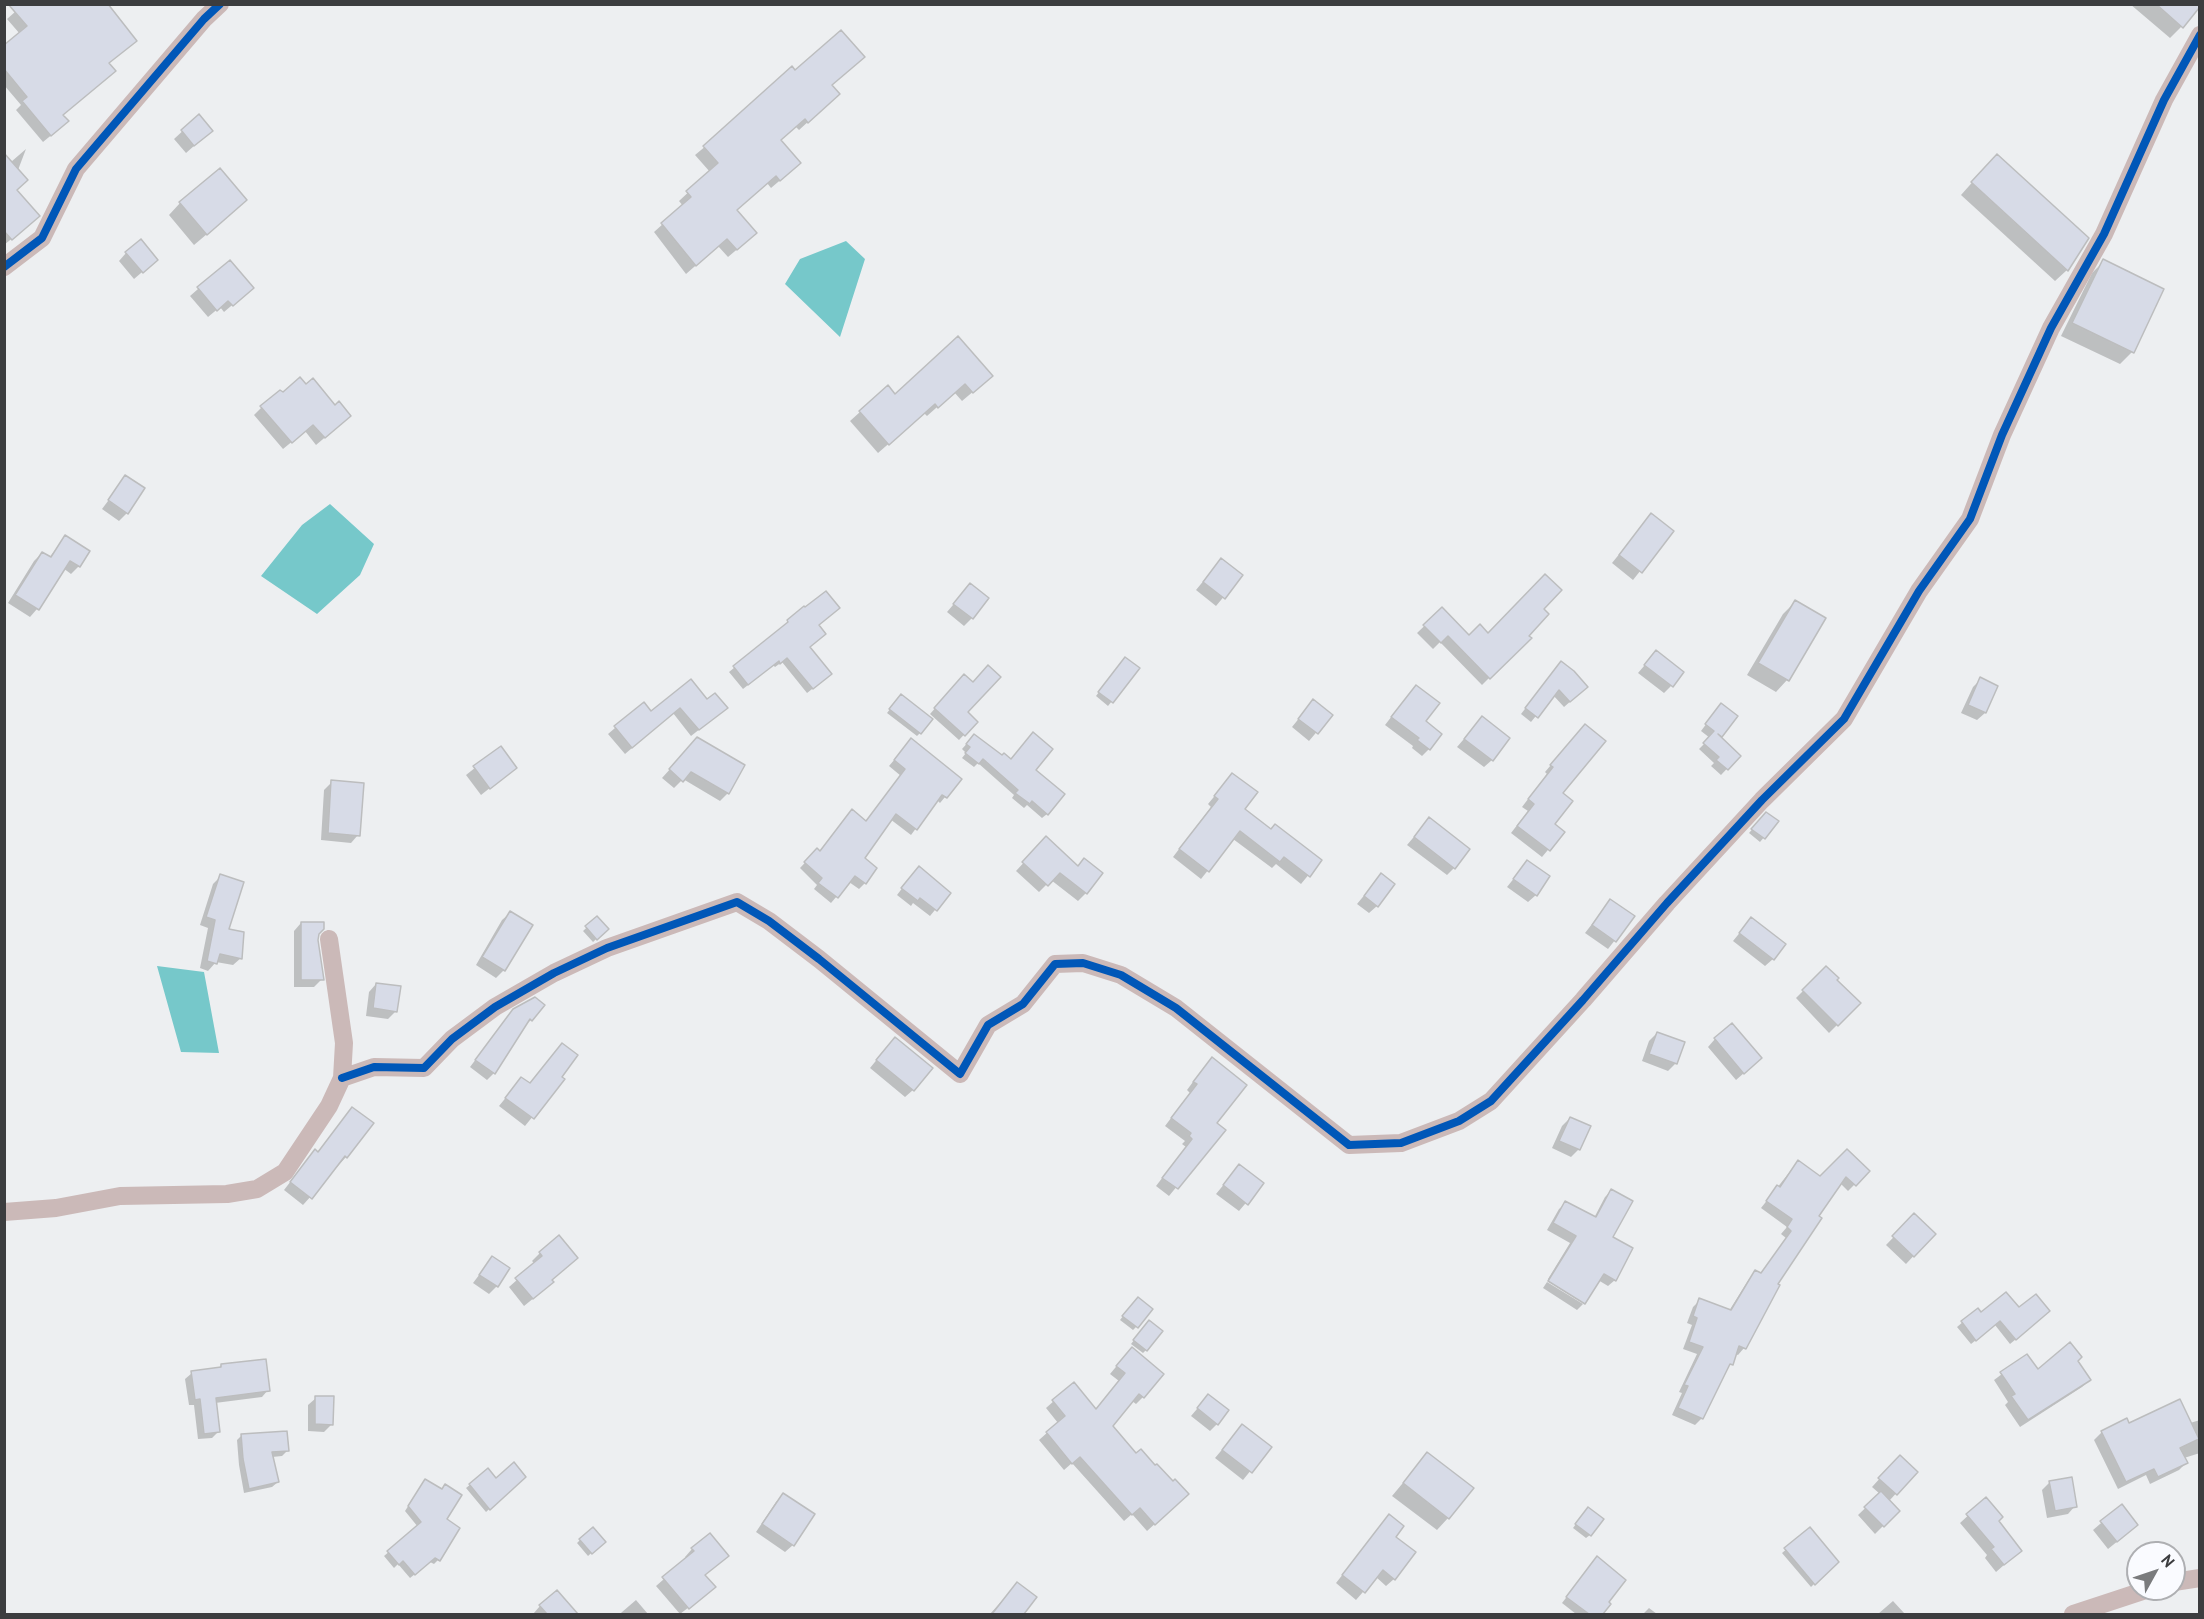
<!DOCTYPE html>
<html>
<head>
<meta charset="utf-8">
<style>
  body { margin:0 }
  #map { position:relative; width:2204px; height:1619px; overflow:hidden; background:#edeff1; font-family:"PT Sans",sans-serif }
  canvas { display:block }
  .frame { position:absolute; inset:0; border:6px solid #3c3d3f; pointer-events:none }
  .north { position:absolute; left:2126px; top:1541px; width:60px; height:60px; box-sizing:border-box; background:#fafbff; border:2px solid #aeafb2; border-radius:50%; rotate:50deg; font-size:16px; font-weight:700; line-height:24px; text-align:center; color:#3c3d3f }
  .north::after { content:''; display:block; margin:auto; width:21px; height:27px; background:#7a7b7d; clip-path:polygon(50% 0,100% 100%,50% 72%,0 100%) }
</style>
</head>
<body>
<div id="map">
<canvas width="2204" height="1619"></canvas>
<div class="frame"></div>
<div class="north">N</div>
</div>
<script>
const g = document.querySelector('canvas').getContext('2d');
g.lineJoin = 'round';
function fillPath(path, color) {
  g.fillStyle = color;
  g.fill(path, 'evenodd');
}
function toPath(rows) {
  const path = new Path2D();
  for (const r of rows) {
    path.moveTo(r[0], r[1]);
    for (let i = 2; i < r.length; i += 2) path.lineTo(r[i], r[i + 1]);
  }
  return path;
}
function stroke(path, color, width, dash) {
  g.strokeStyle = color;
  g.lineWidth = width;
  g.lineCap = dash ? 'butt' : 'round';
  g.setLineDash(dash || []);
  g.stroke(path);
}
const water = toPath([
  [846,241,865,259,840,337,785,284,800,259],
  [330,504,374,544,360,575,317,614,261,576,302,525],
  [157,966,204,972,219,1053,181,1052]
]);
const shadow = toPath([
  [24,4,108,64,62,115,60,128,43,142,16,110,21,105,4,85,4,47,20,34,7,19],
  [2130,4,2194,4,2181,27,2170,38],
  [795,72,831,85,830,102,799,130,795,126,779,140,791,171,771,188,767,183,736,210,747,241,728,257,718,246,686,274,654,232,683,206,679,201,710,172,695,155],
  [199,116,203,138,186,153,174,139],
  [26,149,18,170,16,190,31,223,4,245,4,168],
  [1985,168,2067,270,2055,281,1961,195],
  [180,203,233,212,194,245,169,215],
  [126,253,148,267,134,279,119,261],
  [2104,261,2162,290,2132,352,2120,364,2061,336,2092,273],
  [229,262,244,295,224,312,220,307,208,317,190,296],
  [958,338,981,385,962,401,954,392,927,416,924,413,878,453,850,421,860,412,895,396],
  [262,407,342,423,316,445,305,431,283,449,254,415],
  [126,477,127,513,119,521,102,509],
  [1651,515,1672,531,1633,580,1612,563],
  [65,537,79,566,71,574,63,568,37,609,30,617,8,603,34,561,42,553,49,558],
  [1214,568,1241,576,1216,606,1196,590],
  [970,585,972,618,964,626,947,612],
  [1795,602,1823,619,1787,680,1776,692,1747,675,1783,614],
  [1442,609,1469,637,1488,635,1542,609,1526,636,1529,638,1482,685,1440,642,1433,649,1417,633],
  [788,621,818,625,808,647,825,679,807,693,782,662,775,667,773,665,743,689,729,672,784,627],
  [1656,652,1671,686,1664,693,1638,673],
  [1121,662,1138,669,1108,706,1096,696],
  [1556,669,1580,693,1564,707,1553,695,1531,722,1521,714],
  [1981,679,1996,686,1985,713,1977,720,1961,713,1973,687],
  [959,681,972,684,966,712,976,722,959,740,930,714],
  [1409,694,1423,722,1429,749,1422,756,1412,748,1413,746,1385,725],
  [898,699,920,733,917,736,887,713],
  [707,701,719,714,691,736,673,713,625,754,608,734,643,704,651,713],
  [1313,701,1331,715,1309,741,1292,727],
  [1716,711,1736,716,1719,738,1739,756,1721,775,1711,766,1714,763,1699,749,1710,738,1701,731],
  [1482,718,1492,760,1484,767,1457,747],
  [1579,732,1552,825,1563,832,1542,857,1511,833,1528,811,1522,807,1547,774,1545,772],
  [970,740,1002,757,1034,770,1047,814,1042,818,1027,805,1024,808,1012,798,1014,795,978,763,974,767,962,758,966,753,962,749],
  [906,746,960,779,940,803,937,800,911,835,890,819,863,858,865,883,859,889,849,882,831,903,814,889,817,885,800,868,817,850,819,852,846,817,866,822,901,776,889,766],
  [690,747,728,793,720,801,683,779,674,788,662,778],
  [500,748,515,768,481,795,466,775],
  [1232,775,1243,809,1270,830,1320,861,1301,884,1276,864,1272,868,1233,839,1201,879,1173,857,1211,807,1208,804],
  [332,782,358,835,351,843,321,840,324,790],
  [1766,814,1777,822,1760,842,1749,833],
  [1429,819,1454,868,1447,875,1407,845],
  [1039,846,1077,867,1084,860,1086,893,1078,901,1051,880,1039,892,1016,871],
  [1527,862,1536,895,1528,902,1507,887],
  [913,874,949,893,930,916,913,903,911,906,897,895],
  [1381,875,1377,906,1369,913,1357,904],
  [221,876,227,930,241,958,233,965,216,962,208,971,200,968,208,928,200,925,213,884],
  [1610,901,1633,917,1608,949,1585,933],
  [510,913,504,970,496,978,476,965,502,920],
  [597,918,607,929,593,942,583,931],
  [1751,919,1773,959,1765,966,1733,941],
  [301,923,317,934,316,940,322,979,314,987,294,987,294,931],
  [1826,968,1835,980,1859,1003,1829,1033,1796,998],
  [376,984,396,1011,388,1019,366,1016,369,992],
  [535,999,531,1020,524,1026,494,1073,487,1080,470,1067,507,1018],
  [1657,1033,1676,1063,1668,1071,1642,1061,1649,1041],
  [1715,1039,1752,1066,1736,1080,1708,1047],
  [562,1045,560,1077,563,1079,525,1126,499,1106,521,1079,529,1084],
  [888,1046,913,1090,905,1097,870,1068],
  [1204,1067,1215,1124,1223,1130,1169,1196,1156,1186,1186,1147,1182,1144,1185,1141,1165,1126,1190,1093,1187,1090],
  [352,1109,346,1157,303,1205,284,1190,308,1159,317,1153],
  [1570,1118,1579,1149,1571,1157,1552,1148,1562,1126],
  [1239,1166,1262,1184,1239,1211,1216,1194],
  [1792,1169,1820,1178,1868,1171,1848,1191,1840,1183,1817,1216,1776,1284,1778,1286,1744,1348,1738,1355,1735,1354,1702,1418,1695,1425,1672,1415,1682,1393,1679,1392,1697,1354,1683,1349,1692,1325,1687,1323,1693,1307,1700,1300,1729,1311,1749,1279,1755,1272,1760,1275,1786,1238,1781,1234,1787,1227,1761,1208],
  [1611,1191,1610,1237,1615,1280,1608,1286,1598,1280,1584,1302,1548,1279,1570,1243,1547,1230,1559,1209,1566,1203,1594,1218,1605,1197],
  [1914,1216,1934,1234,1906,1264,1886,1245],
  [559,1238,551,1280,545,1289,524,1306,509,1287,535,1264,532,1261,540,1253],
  [492,1258,497,1286,489,1294,473,1283],
  [1547,1282,1583,1304,1577,1310,1543,1288],
  [1134,1302,1136,1327,1133,1330,1120,1320],
  [2019,1309,2044,1316,2010,1344,1995,1325,1971,1344,1957,1327,1977,1310,1981,1314],
  [1146,1325,1146,1350,1143,1353,1131,1344],
  [1125,1356,1143,1397,1136,1404,1132,1401,1112,1426,1179,1502,1147,1531,1132,1514,1124,1521,1072,1463,1064,1470,1039,1440,1058,1423,1046,1408,1073,1384,1095,1410,1119,1381,1110,1374],
  [2026,1356,2037,1372,2076,1361,2089,1380,2082,1387,2020,1427,2005,1405,2008,1402,1994,1380],
  [221,1365,268,1390,262,1397,215,1403,219,1431,212,1438,198,1439,194,1405,189,1405,185,1379,192,1373,218,1369],
  [1208,1396,1217,1424,1210,1431,1191,1416],
  [316,1398,332,1424,324,1432,308,1431,308,1405],
  [2200,1420,2200,1453,2184,1458,2186,1463,2179,1470,2150,1484,2146,1475,2118,1489,2094,1440,2102,1432,2128,1425,2190,1423],
  [1242,1426,1269,1448,1243,1480,1215,1458],
  [242,1435,287,1451,282,1456,272,1457,278,1482,272,1487,244,1493,239,1465,237,1440],
  [1427,1454,1448,1518,1437,1530,1392,1496],
  [1892,1465,1916,1472,1889,1501,1898,1511,1875,1534,1858,1515,1880,1494,1872,1487],
  [488,1470,496,1480,524,1477,486,1512,466,1488],
  [425,1480,445,1520,458,1528,438,1560,434,1564,430,1562,410,1578,398,1564,394,1568,384,1556,418,1527,405,1511],
  [2050,1482,2075,1506,2068,1514,2047,1518,2042,1490],
  [784,1494,793,1545,785,1552,756,1532,776,1502],
  [1986,1499,1997,1521,2020,1551,1996,1572,1985,1558,1987,1555,1960,1523],
  [2121,1506,2129,1532,2108,1549,2093,1530],
  [1585,1512,1590,1535,1586,1538,1573,1528],
  [1389,1516,1394,1537,1394,1579,1386,1586,1376,1577,1356,1600,1336,1583],
  [1810,1529,1837,1561,1811,1587,1782,1553],
  [710,1535,704,1575,706,1594,680,1614,656,1586,687,1559,685,1557,692,1549],
  [580,1540,600,1545,588,1556,577,1543],
  [1597,1558,1607,1602,1609,1604,1601,1614,1576,1614,1562,1603],
  [1017,1584,1035,1597,1022,1614,990,1614],
  [557,1592,576,1614,533,1614,540,1606],
  [636,1600,648,1614,620,1614,622,1612],
  [1893,1601,1905,1614,1878,1614],
  [1649,1608,1657,1614,1643,1614]
]);
const building = toPath([
  [8,4,108,4,137,41,109,63,116,71,63,115,69,121,51,136,22,101,27,97,4,69,4,45,27,26,8,4],
  [2156,4,2199,4,2199,8,2183,28,2156,4],
  [841,30,865,57,832,85,840,94,808,123,805,119,781,140,801,163,780,181,776,176,737,210,757,233,737,250,727,239,696,266,661,223,691,197,686,191,718,163,703,146,792,66,795,70,841,30],
  [199,114,213,131,194,146,181,130,199,114],
  [4,153,28,180,17,190,40,216,12,240,4,231,4,153],
  [1997,154,2089,238,2068,271,1971,182,1997,154],
  [220,168,247,200,207,235,179,202,220,168],
  [141,239,158,260,143,273,125,252,141,239],
  [2103,259,2164,289,2134,353,2072,323,2103,259],
  [230,260,254,288,233,306,228,301,217,311,197,287,230,260],
  [958,336,993,376,973,393,965,384,938,408,935,404,889,445,859,411,888,385,895,394,958,336],
  [300,377,306,384,313,378,335,405,339,401,351,416,325,438,313,425,292,443,260,406,280,390,283,392,300,377],
  [125,475,145,488,128,514,108,500,125,475],
  [1651,513,1674,531,1642,573,1619,555,1651,513],
  [65,535,90,551,80,567,70,561,39,610,15,595,42,552,51,557,65,535],
  [1221,558,1243,575,1225,599,1203,582,1221,558],
  [1545,574,1562,590,1544,609,1549,614,1529,636,1532,638,1490,679,1448,636,1441,643,1423,625,1442,607,1469,635,1480,624,1488,633,1545,574],
  [970,583,989,598,973,619,953,604,970,583],
  [826,591,840,608,819,625,826,634,810,647,832,674,813,689,787,658,780,664,779,661,748,685,733,666,788,622,787,620,804,606,805,607,826,591],
  [1795,600,1826,618,1789,681,1758,663,1795,600],
  [1656,650,1684,672,1673,687,1644,665,1656,650],
  [1125,657,1140,668,1113,703,1098,692,1125,657],
  [1561,661,1574,671,1588,687,1570,702,1559,690,1538,718,1525,708,1561,661],
  [988,665,1001,677,968,712,978,722,965,736,934,708,964,674,973,682,988,665],
  [1980,677,1998,686,1986,713,1968,705,1980,677],
  [691,679,707,699,715,693,728,708,699,730,680,708,632,748,614,726,644,702,651,711,691,679],
  [1416,685,1440,703,1426,721,1442,734,1430,750,1417,740,1419,738,1391,717,1416,685],
  [901,694,933,719,921,734,889,709,901,694],
  [1313,699,1333,715,1318,734,1298,719,1313,699],
  [1721,703,1738,716,1722,737,1718,734,1741,756,1728,770,1716,760,1719,757,1703,743,1714,731,1705,724,1721,703],
  [1482,716,1510,738,1493,761,1464,739,1482,716],
  [1585,724,1606,741,1563,793,1573,801,1555,824,1565,832,1550,851,1517,826,1534,804,1528,799,1553,767,1550,765,1585,724],
  [1033,732,1053,749,1036,770,1065,794,1048,815,1032,801,1030,804,1015,793,1018,790,983,759,979,764,965,753,970,747,966,744,974,734,1002,755,1004,753,1011,759,1033,732],
  [697,737,745,765,729,794,691,772,683,782,669,769,697,737],
  [911,738,962,779,947,798,942,795,917,830,896,814,865,858,877,868,866,884,855,876,838,898,818,883,822,878,804,862,817,848,820,851,852,809,866,821,905,769,894,760,911,738],
  [501,746,517,768,490,789,473,766,501,746],
  [1232,773,1258,792,1245,809,1271,829,1275,824,1322,860,1310,877,1284,857,1280,862,1240,831,1209,872,1179,849,1218,799,1214,796,1232,773],
  [331,780,364,783,360,836,328,833,331,780],
  [1766,812,1779,821,1765,839,1751,829,1766,812],
  [1429,817,1470,849,1455,869,1414,837,1429,817],
  [1046,836,1078,866,1084,858,1103,873,1087,894,1060,873,1048,886,1022,862,1046,836],
  [1527,860,1550,876,1537,896,1513,879,1527,860],
  [919,866,951,893,937,911,920,898,918,901,901,888,919,866],
  [1381,873,1395,884,1378,907,1364,896,1381,873],
  [220,874,244,882,229,929,244,932,242,959,220,954,217,964,207,961,215,920,206,917,220,874],
  [1610,899,1635,916,1616,942,1592,925,1610,899],
  [510,911,533,925,505,971,482,957,510,911],
  [597,916,609,929,597,940,585,926,597,916],
  [1751,917,1786,944,1774,960,1739,933,1751,917],
  [301,922,324,922,324,929,319,934,318,940,324,980,301,980,301,922],
  [1826,966,1839,978,1837,980,1861,1003,1838,1026,1802,990,1826,966],
  [376,983,401,986,397,1012,373,1008,376,983],
  [535,997,545,1005,532,1021,530,1019,495,1074,475,1060,513,1009,535,997],
  [1732,1023,1762,1058,1744,1074,1714,1038,1732,1023],
  [1657,1032,1685,1042,1677,1064,1649,1054,1657,1032],
  [895,1037,933,1068,914,1091,876,1060,895,1037],
  [562,1043,578,1055,562,1077,565,1079,534,1119,505,1098,521,1077,530,1083,562,1043],
  [1212,1057,1247,1085,1217,1123,1226,1130,1178,1189,1162,1178,1192,1139,1189,1136,1191,1133,1171,1118,1197,1084,1193,1082,1212,1057],
  [352,1107,374,1123,347,1158,345,1156,312,1199,290,1182,315,1149,318,1152,352,1107],
  [1570,1117,1591,1126,1580,1150,1559,1141,1570,1117],
  [1847,1149,1870,1171,1856,1186,1846,1177,1819,1216,1822,1218,1778,1284,1780,1285,1746,1349,1739,1346,1733,1365,1730,1364,1703,1419,1678,1408,1688,1386,1684,1385,1703,1347,1689,1342,1697,1318,1693,1316,1699,1298,1731,1310,1755,1270,1761,1273,1791,1231,1787,1227,1792,1219,1766,1201,1777,1185,1780,1187,1798,1160,1820,1176,1847,1149],
  [1239,1164,1264,1183,1248,1205,1223,1185,1239,1164],
  [1611,1189,1633,1201,1613,1237,1633,1248,1616,1281,1604,1274,1585,1304,1548,1281,1576,1236,1553,1223,1565,1201,1596,1217,1611,1189],
  [1914,1213,1936,1234,1914,1257,1892,1236,1914,1213],
  [559,1235,578,1258,552,1280,554,1282,533,1299,515,1278,542,1256,539,1252,559,1235],
  [492,1256,510,1268,498,1287,479,1275,492,1256],
  [2006,1292,2019,1307,2036,1294,2050,1311,2016,1340,2000,1321,1976,1341,1961,1321,1978,1308,1981,1312,2006,1292],
  [1138,1297,1153,1309,1138,1328,1122,1316,1138,1297],
  [1149,1320,1163,1331,1147,1351,1133,1340,1149,1320],
  [2070,1342,2082,1357,2078,1361,2091,1380,2028,1420,2011,1396,2015,1394,2000,1372,2027,1354,2038,1369,2070,1342],
  [1132,1347,1164,1374,1144,1398,1139,1394,1113,1426,1136,1453,1141,1449,1155,1465,1157,1464,1173,1481,1175,1479,1189,1494,1155,1525,1140,1508,1132,1515,1080,1457,1072,1464,1046,1432,1065,1416,1052,1400,1074,1382,1096,1409,1125,1373,1116,1366,1132,1347],
  [266,1359,270,1391,216,1398,220,1432,204,1434,200,1399,195,1400,191,1371,221,1367,221,1364,266,1359],
  [1208,1394,1229,1410,1218,1425,1197,1408,1208,1394],
  [315,1396,334,1396,333,1425,315,1424,315,1396],
  [2180,1399,2199,1439,2180,1448,2188,1463,2158,1477,2154,1469,2126,1482,2101,1431,2127,1418,2129,1423,2180,1399],
  [1242,1424,1272,1447,1252,1473,1222,1450,1242,1424],
  [287,1431,289,1451,272,1452,279,1482,249,1489,243,1459,241,1434,287,1431],
  [1427,1452,1474,1488,1449,1519,1403,1483,1427,1452],
  [1900,1455,1918,1472,1897,1495,1878,1478,1900,1455],
  [514,1462,526,1477,490,1510,469,1484,488,1468,496,1478,514,1462],
  [2072,1477,2077,1507,2055,1511,2049,1481,2072,1477],
  [425,1479,442,1489,445,1484,462,1495,447,1519,460,1528,440,1561,435,1558,415,1575,403,1561,399,1565,387,1551,421,1522,408,1506,425,1479],
  [1881,1491,1900,1511,1884,1527,1864,1507,1881,1491],
  [783,1493,815,1514,794,1546,762,1524,783,1493],
  [1986,1497,2003,1517,1999,1521,2022,1551,2004,1565,1991,1549,1994,1547,1966,1514,1986,1497],
  [2122,1504,2138,1525,2117,1542,2100,1521,2122,1504],
  [1588,1507,1604,1519,1591,1536,1575,1524,1588,1507],
  [1389,1514,1404,1526,1396,1537,1416,1552,1395,1580,1383,1570,1365,1593,1342,1575,1389,1514],
  [593,1527,606,1542,592,1554,579,1539,593,1527],
  [1810,1527,1839,1562,1815,1585,1784,1548,1810,1527],
  [710,1533,729,1556,705,1575,716,1587,689,1609,662,1577,694,1551,691,1548,710,1533],
  [1597,1556,1626,1580,1609,1602,1611,1604,1603,1614,1589,1614,1566,1597,1597,1556],
  [1017,1582,1037,1597,1024,1614,992,1614,1017,1582],
  [557,1590,578,1614,547,1614,539,1605,557,1590]
]);
const street = toPath([
  [4,267,42,238,76,169,204,19,220,4],
  [342,1078,374,1067,424,1068,452,1039,495,1007,554,973,607,948,737,902,769,921,819,959,960,1074,988,1025,1023,1004,1055,964,1083,963,1121,975,1176,1008,1349,1145,1401,1143,1459,1121,1491,1101,1583,1000,1667,903,1762,800,1844,719,1919,591,1970,519,2002,435,2051,328,2104,234,2164,100,2200,35],
  [4,1212,56,1208,120,1196,227,1194,257,1189,285,1172,329,1106,342,1078,344,1043,329,939],
  [2174,1582,2200,1578],
  [2073,1614,2149,1589]
]);
const cycleway = toPath([
  [4,267,42,238,76,169,204,19,220,4],
  [342,1078,374,1067,424,1068,452,1039,495,1007,554,973,607,948,737,902,769,921,819,959,960,1074,988,1025,1023,1004,1055,964,1083,963,1121,975,1176,1008,1349,1145,1401,1143,1459,1121,1491,1101,1583,1000,1667,903,1762,800,1844,719,1919,591,1970,519,2002,435,2051,328,2104,234,2164,100,2200,35]
]);
fillPath(water, '#76c8ca');
fillPath(shadow, '#0003');
fillPath(building, '#d7dbe7');
stroke(building, '#bcbdbe', 1.5);
stroke(street, '#cbb9b8', 18);
stroke(cycleway, '#0057b8', 8);
</script>
</body>
</html>
